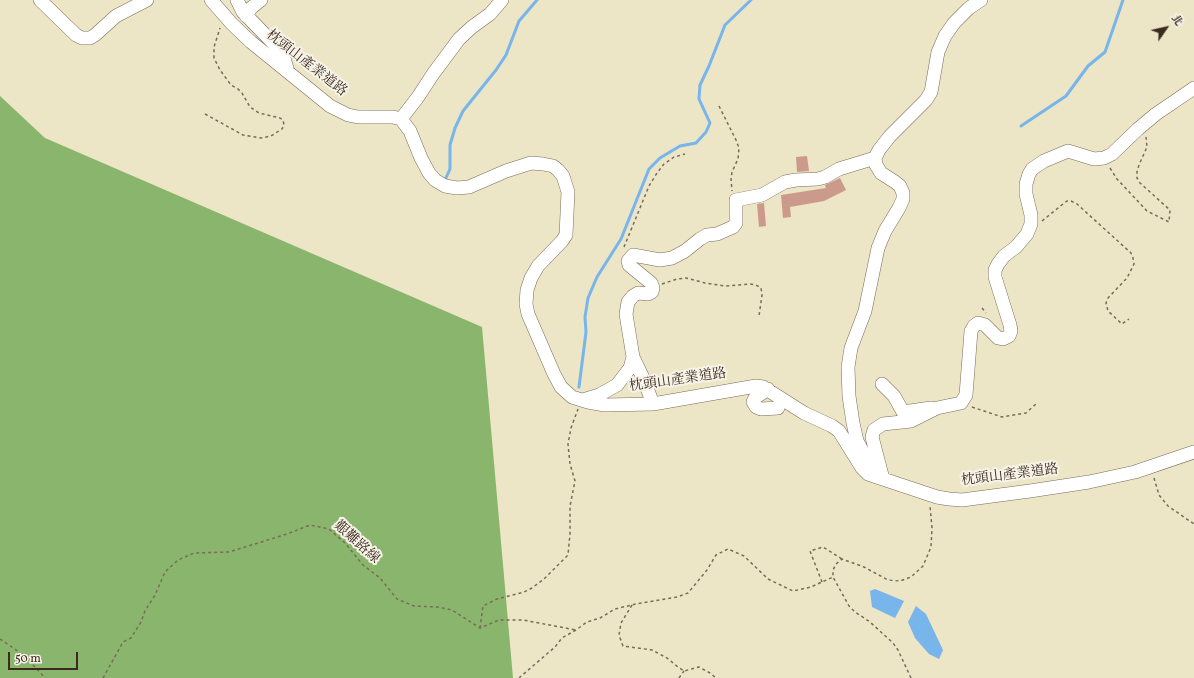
<!DOCTYPE html>
<html>
<head>
<meta charset="utf-8">
<style>
  body { margin:0 }
  #map { position:relative; width:1194px; height:678px; overflow:hidden; background:#ece5c6; font-family:Vollkorn,"Noto Serif TC",serif }
  canvas { display:block }
  .north { position:absolute; left:1146px; top:8px; width:40px; height:40px; -webkit-text-stroke:3px #f7f3e8; paint-order:stroke; rotate:56deg; font-size:11px; font-weight:700; line-height:16px; text-align:center; color:#3b2a1e }
  .north::after { content:''; display:block; margin:auto; width:14px; height:18px; background:#3b2a1e; clip-path:polygon(50% 0,100% 100%,50% 72%,0 100%) }
  .scale { position:absolute; left:8px; top:652px; width:70px; height:18px; box-sizing:border-box; border:2px solid #3b2a1e; border-top:0; padding-left:5px; font-size:12px; line-height:14px; white-space:nowrap; color:#3b2a1e; -webkit-text-stroke:3px #f7f3e8; paint-order:stroke }
</style>
</head>
<body>
<div id="map">
<canvas width="1194" height="678"></canvas>
<div class="north">北</div>
<div class="scale">50 m</div>
</div>
<script>
const g = document.querySelector('canvas').getContext('2d');
g.lineJoin = 'round';
function fillPath(path, color) {
  g.fillStyle = color;
  g.fill(path, 'evenodd');
}
function toPath(rows) {
  const path = new Path2D();
  for (const r of rows) {
    path.moveTo(r[0], r[1]);
    for (let i = 2; i < r.length; i += 2) path.lineTo(r[i], r[i + 1]);
  }
  return path;
}
function stroke(path, color, width, dash) {
  g.strokeStyle = color;
  g.lineWidth = width;
  g.lineCap = dash ? 'butt' : 'round';
  g.setLineDash(dash || []);
  g.stroke(path);
}
function drawText(font, color, halo, rows, align = 'center') {
  g.font = font + ' Vollkorn,"Noto Serif TC",serif';
  g.lineWidth = 4;
  g.setLineDash([]);
  g.textBaseline = 'middle';
  g.strokeStyle = halo;
  g.fillStyle = color;
  for (const [text, x, y, turn = 0] of rows) {
    g.save();
    g.translate(x, y);
    g.rotate((+turn || 0) * Math.PI / 180);
    g.textAlign = isNaN(turn) ? turn : align;
    if (halo) g.strokeText(text, 0, 0);
    g.fillText(text, 0, 0);
    g.restore();
  }
}
const forest = toPath([
  [0,96,45,138,482,327,513,678,0,678]
]);
const water = toPath([
  [875,589,904,601,895,618,872,607,870,591],
  [916,606,926,614,943,650,939,659,929,654,915,638,908,622]
]);
const stream = toPath([
  [1021,126,1066,96,1088,66,1105,52,1123,0],
  [445,180,450,169,450,145,455,128,463,111,496,70,506,55,519,21,537,0],
  [579,387,586,332,585,317,588,298,597,277,621,239,649,169,660,158,680,146,696,143,706,132,710,123,699,99,700,85,709,66,725,25,751,0]
]);
const building = toPath([
  [807,156,809,171,797,172,796,157],
  [840,178,846,190,824,201,790,207,791,217,783,218,781,195,826,188,825,185],
  [764,203,766,226,759,227,757,204]
]);
const path = toPath([
  [719,106,736,140,739,148,738,159,732,172,731,179,732,191],
  [205,114,243,135,261,138,271,136,282,129,284,125,283,120,280,118,259,113,250,107,242,93,238,89,231,85,220,70,214,58,214,47,220,28],
  [1110,168,1117,179,1147,211,1169,222,1170,210,1140,183,1137,178,1137,172,1139,165,1147,147,1146,137],
  [1042,221,1063,204,1067,201,1071,201,1077,204,1131,253,1133,258,1134,264,1127,278,1108,298,1106,303,1108,311,1122,324,1129,319],
  [624,247,649,186,657,173,664,164,674,157,685,154],
  [662,284,677,279,686,278,705,283,725,286,750,284,756,285,761,288,762,295,759,316],
  [982,308,986,313],
  [972,407,1002,417,1026,413,1036,404],
  [1154,478,1159,495,1168,506,1194,524],
  [822,582,810,551,823,547,842,559],
  [632,605,621,623,619,635,623,646,652,650,667,658,678,667,684,671,699,667,710,673,716,678],
  [480,628,483,606,497,599,524,592,532,588,544,579,568,555,570,534,570,506,575,481,570,464,568,444,571,428,578,409],
  [0,639,25,656,45,678],
  [103,678,123,642,131,638,141,622,145,611,155,595,165,572,178,560,194,553,229,552,287,534,310,525,329,529,345,543,363,565,380,578,397,599,414,606,438,607,452,610,480,628,499,620,523,620,576,630],
  [519,678,555,647,562,638,576,630,587,622,600,618,615,609,636,604,677,597,688,593,707,570,716,555,728,549,744,556,768,579,793,591,811,587,833,577],
  [679,678,684,671],
  [911,678,898,650,893,643,870,622,855,612,849,606,833,577,833,570,836,564,842,559,864,567,888,580,900,581,911,577,923,566,931,547,932,528,930,506]
]);
const minor = toPath([
  [40,0,76,35,82,38,90,38,95,35,116,16,147,0],
  [211,0,232,24,251,42,330,106,348,115,358,117,393,117,401,119,410,131,421,158,429,173,435,180,445,186,457,188,469,187,506,171,531,163,543,164,553,166,558,170,563,176,568,192,566,235,562,241,538,266,531,278,527,290,526,304,528,314,554,374,561,387,572,397,588,402,605,405,653,404,756,386,763,387,804,413,832,426,839,431,862,468,868,474,937,497,949,499,962,500,1030,491,1089,482,1135,472,1194,452],
  [237,0,243,12,276,46,284,58,288,72],
  [246,16,251,8,261,0],
  [401,119,418,97,433,74,459,39,472,27,490,14,502,0],
  [633,357,644,380,653,404],
  [882,384,894,396,903,412,931,408],
  [768,389,755,398,753,402,756,407,761,409,778,408],
  [583,400,599,395,617,385,630,368,633,357,626,314,628,302,633,296,638,293,648,294,652,292,653,288,651,283,629,265,628,261,633,255,660,260,672,258,685,251,700,239,707,235,717,234,733,227,736,223,736,200,762,195,785,182,796,180,818,179,825,177,839,169,875,158],
  [870,465,857,441,853,423,849,396,848,367,851,348,865,311,878,248,885,231,899,208,903,199,903,193,900,186,895,182,881,173,876,165,875,158,879,150,890,136,926,100,931,92,938,52,945,36,954,23,969,8,981,0],
  [883,479,872,437,874,430,883,424,911,421,937,408,961,403,966,395,971,331,974,326,978,323,985,325,998,338,1003,339,1009,336,1011,331,1010,325,995,277,995,270,998,264,1004,256,1016,247,1027,234,1031,224,1031,215,1026,194,1026,184,1029,174,1032,169,1044,161,1068,151,1094,159,1104,158,1112,154,1138,129,1156,114,1194,88]
]);
const streetNames = [
  ["枕頭山產業道路",306,64,38],
  ["枕頭山產業道路",678,381,-8],
  ["枕頭山產業道路",1010,476,-7],
  ["艱難路線",356,543,42]
];
fillPath(forest, '#8ab56c');
fillPath(water, '#77b5ea');
stroke(stream, '#77b5ea', 3);
fillPath(building, '#cc9a8c');
stroke(minor, '#796b59', 14);
stroke(path, '#796b59', 1.5, [3, 3]);
stroke(minor, '#fff', 13);
drawText('14px', '#3b2a1e', '#f7f3e8', streetNames);
</script>
</body>
</html>
